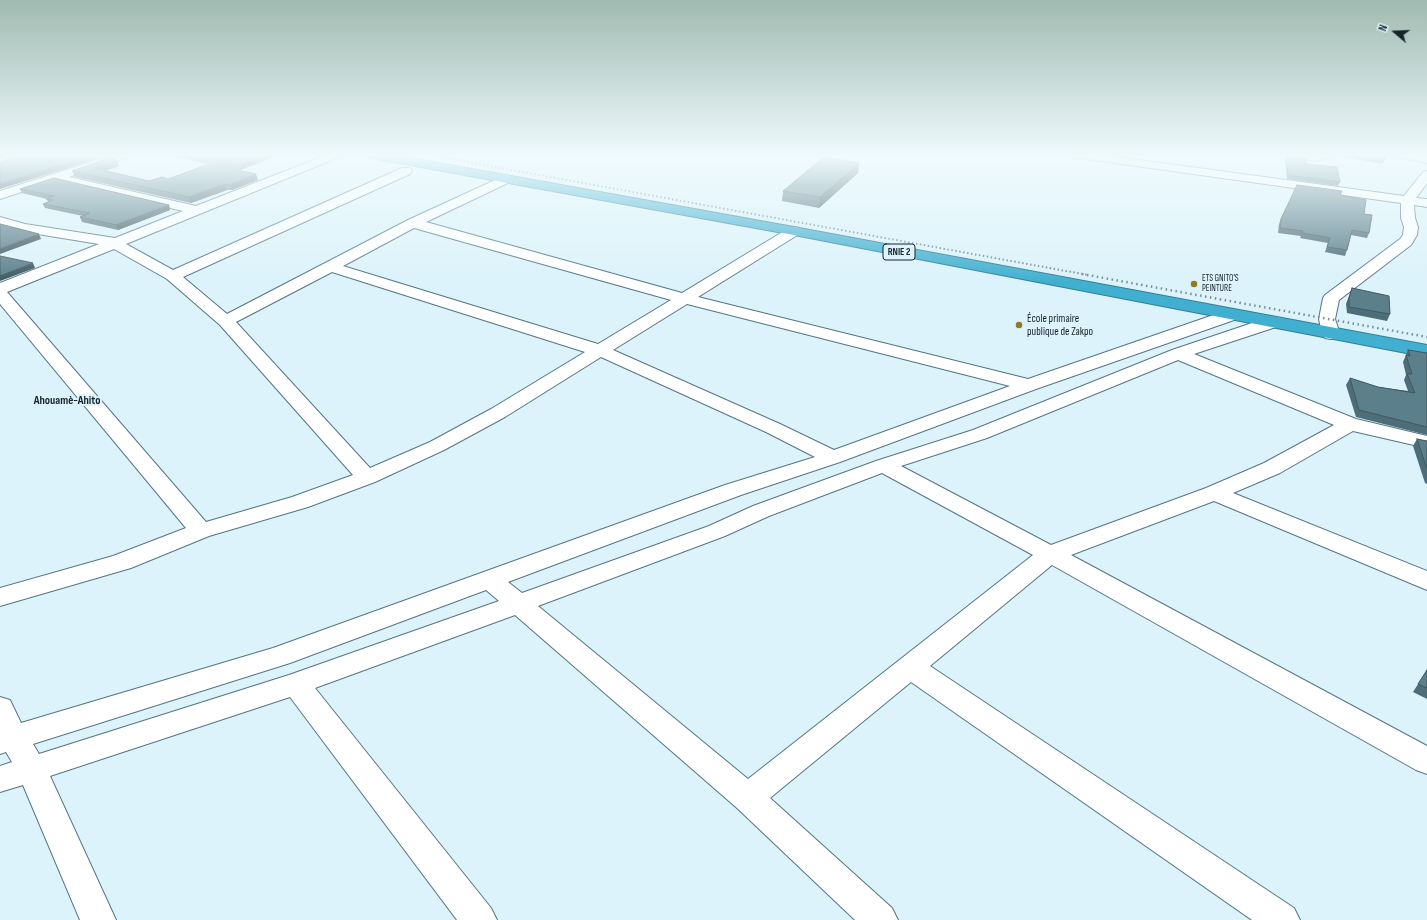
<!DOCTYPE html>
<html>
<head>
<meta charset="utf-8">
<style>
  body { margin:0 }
  #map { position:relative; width:1427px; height:920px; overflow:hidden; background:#dcf3fb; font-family:"Sofia Sans Condensed",sans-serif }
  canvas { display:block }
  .north { position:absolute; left:1375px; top:12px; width:40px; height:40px; -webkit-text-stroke:3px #dcf3fb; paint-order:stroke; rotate:289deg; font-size:11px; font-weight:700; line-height:16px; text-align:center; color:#16252a }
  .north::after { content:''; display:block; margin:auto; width:14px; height:18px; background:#16252a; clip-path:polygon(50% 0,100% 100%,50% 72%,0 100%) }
</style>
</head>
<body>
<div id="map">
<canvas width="1427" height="920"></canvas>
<div class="north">N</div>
</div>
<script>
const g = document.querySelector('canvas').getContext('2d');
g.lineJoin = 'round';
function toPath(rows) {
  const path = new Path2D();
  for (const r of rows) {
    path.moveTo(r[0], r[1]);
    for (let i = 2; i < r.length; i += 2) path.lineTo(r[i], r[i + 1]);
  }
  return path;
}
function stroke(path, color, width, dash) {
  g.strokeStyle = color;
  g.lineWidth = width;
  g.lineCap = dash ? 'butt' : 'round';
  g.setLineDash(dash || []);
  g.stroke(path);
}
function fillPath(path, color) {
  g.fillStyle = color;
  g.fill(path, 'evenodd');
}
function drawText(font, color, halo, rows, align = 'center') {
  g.font = font + ' "Sofia Sans Condensed",sans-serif';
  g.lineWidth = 4;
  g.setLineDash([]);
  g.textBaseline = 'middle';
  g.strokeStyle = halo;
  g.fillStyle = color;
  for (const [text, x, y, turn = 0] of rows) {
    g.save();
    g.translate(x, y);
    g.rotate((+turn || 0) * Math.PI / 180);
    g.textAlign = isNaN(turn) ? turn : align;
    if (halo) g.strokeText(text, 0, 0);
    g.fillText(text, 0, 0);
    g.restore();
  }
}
const minor = toPath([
  [14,154,32,154,30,156,0,165,0,157,14,154],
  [116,154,133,154,131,156,69,177,196,206,329,154,344,154,342,156,126,244,173,270,402,168,410,168,412,171,410,174,183,277,227,314,408,220,506,175,510,176,512,179,510,182,426,222,682,293,789,228,794,227,799,228,801,231,799,234,698,297,1028,379,1225,311,1231,310,1237,311,1239,315,1237,319,1036,389,840,462,741,495,508,582,522,593,709,526,753,506,876,461,973,430,1172,350,1267,318,1273,317,1279,318,1281,322,1279,326,1194,354,1356,419,1427,436,1427,448,1353,431,1280,473,1233,493,1427,571,1427,590,1214,501,1071,555,1427,746,1427,774,1416,770,1052,565,930,666,1294,908,1300,920,1252,920,911,682,770,798,892,908,898,920,855,920,737,808,515,615,315,688,491,908,497,920,457,920,290,697,50,776,116,920,80,920,23,785,0,792,0,766,12,762,6,752,0,754,0,697,10,700,21,723,273,648,725,485,815,457,766,432,601,357,505,417,444,450,375,482,308,507,209,536,131,568,0,606,0,588,113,556,186,528,0,304,0,283,99,244,19,231,0,225,0,217,25,224,115,238,183,211,56,181,0,199,0,191,116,154],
  [414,228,671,300,598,344,343,266,414,228],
  [114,249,167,279,220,325,353,475,292,497,206,522,7,292,114,249],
  [332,272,585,352,491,409,430,442,370,468,236,322,332,272],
  [687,304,1010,386,834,450,780,424,613,350,687,304],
  [1178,360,1334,425,1264,463,1206,488,1051,545,901,466,987,438,1178,360],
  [882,473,1033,555,748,779,538,606,725,536,769,516,882,473],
  [486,590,499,601,289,675,39,754,33,744,290,663,486,590],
  [1066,154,1095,154,1404,196,1423,172,1427,171,1427,183,1416,198,1427,199,1427,207,1414,205,1415,218,1418,227,1417,235,1411,245,1339,300,1335,319,1340,334,1337,338,1331,339,1325,338,1322,334,1319,319,1323,298,1325,295,1400,239,1403,235,1404,227,1401,218,1401,203,1072,157,1068,156,1066,154],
  [1287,154,1335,154,1333,156,1317,161,1293,157,1289,156,1287,154],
  [1391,154,1416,154,1427,155,1427,163,1397,157,1393,156,1391,154]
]);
const highway = toPath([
  [365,154,389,154,794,227,1427,345,1427,357,794,235,371,158,367,157,365,154]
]);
const railFar1 = toPath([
  [424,154,1088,275]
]);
const rail = toPath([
  [1082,274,1427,337]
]);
const wall = toPath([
  [160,154,279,154,279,155,240,170],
  [1346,154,1388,154,1382,164,1345,157],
  [1286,156,1307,164,1340,182,1338,186,1287,179,1285,160],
  [859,163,858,173,819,208,782,201,783,191],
  [119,166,105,171,149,181,168,179,258,180,232,190,227,190,191,203,75,177,72,171],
  [20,189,169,205,170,210,118,230,82,222,80,217,83,216,45,208,43,204,48,202,47,199,22,193],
  [1340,195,1364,214,1369,233,1367,238,1351,235,1347,250,1345,256,1325,252,1328,243,1300,238,1301,236,1278,233,1279,224,1281,219],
  [1352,288,1390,314,1387,321,1347,313,1346,304],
  [1408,350,1427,353,1427,435,1356,417,1346,385,1350,378,1378,387,1408,391,1404,380,1406,375,1403,362],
  [1417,439,1427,441,1427,484,1425,483,1413,446],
  [1427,670,1427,699,1413,692]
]);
const shadedWall = toPath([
  [0,154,9,154,0,155],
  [95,154,97,159,0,189,0,184],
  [270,154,279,154,279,155,240,170,238,165],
  [1387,154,1388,154,1382,164,1384,159],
  [117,161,119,166,96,174,94,168],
  [859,163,858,173,819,208,820,197],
  [256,174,258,180,232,190,230,185],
  [225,184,227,190,191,203,189,197],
  [169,205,170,210,118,230,116,225],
  [39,234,41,239,0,254,0,249],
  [33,263,35,268,0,281,0,276]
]);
const building = toPath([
  [27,154,95,154,0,184,0,162,27,154],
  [181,154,270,154,238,165,181,154],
  [1354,154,1387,154,1384,159,1354,154],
  [1286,156,1306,159,1307,164,1337,167,1340,182,1288,175,1286,156],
  [824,157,859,163,820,197,783,191,824,157],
  [110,158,117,161,94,168,149,181,162,177,168,179,209,164,256,174,230,185,225,184,189,197,72,171,110,158],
  [54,178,169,205,116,225,80,217,90,213,43,204,53,200,46,199,54,196,20,189,54,178],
  [1297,185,1342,191,1340,195,1366,200,1364,214,1372,215,1369,233,1352,230,1347,250,1327,247,1330,238,1302,233,1303,231,1280,228,1281,219,1297,185],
  [0,224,39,234,0,249,0,224],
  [0,256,33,263,0,276,0,256],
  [1352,288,1389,296,1390,314,1349,307,1349,298,1352,288],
  [1408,350,1427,353,1427,427,1359,410,1350,378,1378,387,1415,393,1407,374,1412,374,1406,355,1410,356,1408,350],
  [1417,439,1427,441,1427,469,1417,439],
  [1427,670,1427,688,1418,684,1427,670]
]);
const markers = [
  [1194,284,4,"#8c7d23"],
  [1019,325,4,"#8c7d23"]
];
const farPoinames = [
  ["ETS GNITO’S",1202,279],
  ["PEINTURE",1202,289]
];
const shields = [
  [899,252,32]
];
const shieldNames = [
  ["RNIE 2",899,252]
];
const poiNames = [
  ["École primaire",1027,319],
  ["publique de Zakpo",1027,332]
];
const neighbourhoodNames = [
  ["Ahouamè-Ahito",67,401]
];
stroke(minor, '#537682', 2);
stroke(highway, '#327f96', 2);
fillPath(minor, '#fff');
fillPath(highway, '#41b0d0');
stroke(railFar1, '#7a8d94', 2, [1.5, 2.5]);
stroke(rail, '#7a8d94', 2.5, [1.5, 3.5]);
fillPath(wall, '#4e6d78');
fillPath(shadedWall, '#405961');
fillPath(building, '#5b7f8b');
stroke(building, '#405961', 1);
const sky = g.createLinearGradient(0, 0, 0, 282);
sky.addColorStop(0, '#a0bab0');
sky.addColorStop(0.55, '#effafd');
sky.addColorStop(1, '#effafd00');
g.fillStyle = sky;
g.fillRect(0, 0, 1427, 282);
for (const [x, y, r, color] of markers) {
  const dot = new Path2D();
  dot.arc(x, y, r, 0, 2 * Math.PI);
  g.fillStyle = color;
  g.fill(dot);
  stroke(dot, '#dcf3fb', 1.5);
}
drawText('9px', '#16252a', '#dcf3fb', farPoinames, 'left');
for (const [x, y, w] of shields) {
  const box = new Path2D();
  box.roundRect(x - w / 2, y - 8, w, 16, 3);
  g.fillStyle = '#dcf3fb';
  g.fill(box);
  stroke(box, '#16252a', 1);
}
drawText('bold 10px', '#16252a', null, shieldNames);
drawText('11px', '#16252a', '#dcf3fb', poiNames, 'left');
drawText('bold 12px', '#16252a', '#dcf3fb', neighbourhoodNames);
</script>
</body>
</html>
